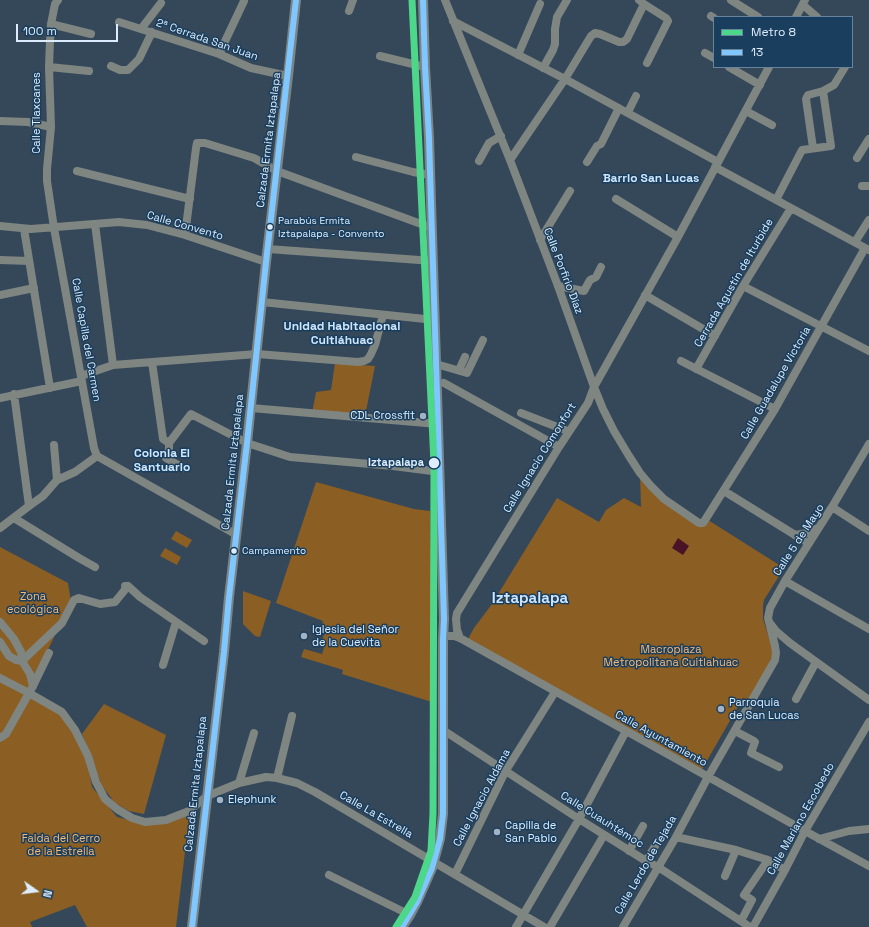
<!DOCTYPE html>
<html>
<head>
<meta charset="utf-8">
<style>
  body { margin:0 }
  #map { position:relative; width:869px; height:927px; overflow:hidden; background:#34485a; font-family:"Space Grotesk",sans-serif }
  canvas { display:block }
  .legend { position:absolute; left:713px; top:16px; width:140px; height:52px; box-sizing:border-box; background:#1a3e5d; border:1px solid #68849d; margin:0; padding:5px 7px; list-style:none; font-size:12px; color:#ddedfd }
  .legend li { display:flex; align-items:center; gap:8px; height:20px }
  .legend b { width:20px; border:1px solid #68849d }
  .north { position:absolute; left:16px; top:871px; width:40px; height:40px; -webkit-text-stroke:3px #1a3e5d; paint-order:stroke; rotate:104deg; font-size:11px; font-weight:700; line-height:16px; text-align:center; color:#ddedfd }
  .north::after { content:''; display:block; margin:auto; width:14px; height:18px; background:#ddedfd; clip-path:polygon(50% 0,100% 100%,50% 72%,0 100%) }
  .scale { position:absolute; left:16px; top:24px; width:102px; height:18px; box-sizing:border-box; border:2px solid #ddedfd; border-top:0; padding-left:5px; font-size:12px; line-height:14px; white-space:nowrap; color:#ddedfd; -webkit-text-stroke:3px #1a3e5d; paint-order:stroke }
</style>
</head>
<body>
<div id="map">
<canvas width="869" height="927"></canvas>
<ul class="legend">
<li><b style="height:5px;background:#4dd78a"></b>Metro 8</li>
<li><b style="height:5px;background:#80c6ff"></b>13</li>
</ul>
<div class="north">N</div>
<div class="scale">100 m</div>
</div>
<script>
const g = document.querySelector('canvas').getContext('2d');
g.lineJoin = 'round';
function fillPath(path, color) {
  g.fillStyle = color;
  g.fill(path, 'evenodd');
}
function toPath(rows) {
  const path = new Path2D();
  for (const r of rows) {
    path.moveTo(r[0], r[1]);
    for (let i = 2; i < r.length; i += 2) path.lineTo(r[i], r[i + 1]);
  }
  return path;
}
function stroke(path, color, width, dash) {
  g.strokeStyle = color;
  g.lineWidth = width;
  g.lineCap = dash ? 'butt' : 'round';
  g.setLineDash(dash || []);
  g.stroke(path);
}
function drawText(font, color, halo, rows, align = 'center') {
  g.font = font + ' "Space Grotesk",sans-serif';
  g.lineWidth = 3;
  g.setLineDash([]);
  g.textBaseline = 'middle';
  g.strokeStyle = halo;
  g.fillStyle = color;
  for (const [text, x, y, turn = 0] of rows) {
    g.save();
    g.translate(x, y);
    g.rotate((+turn || 0) * Math.PI / 180);
    g.textAlign = isNaN(turn) ? turn : align;
    if (halo) g.strokeText(text, 0, 0);
    g.fillText(text, 0, 0);
    g.restore();
  }
}
const green = toPath([
  [335,363,375,366,365,416,312,413,316,392,331,390],
  [640,475,700,526,708,520,784,568,764,600,763,606,763,619,774,653,750,701,743,698,701,771,467,641,474,628,492,604,557,498,599,522,606,510,624,498,641,507],
  [316,482,414,509,430,511,432,662,432,702,342,674,343,670,301,657,304,649,322,654,325,645,321,643,325,632,320,630,323,621,276,603],
  [176,531,192,540,187,548,171,539],
  [0,547,68,583,71,602,27,693,58,710,86,754,92,787,117,817,146,824,190,810,176,927,87,927,75,905,30,922,32,927,0,927],
  [165,548,181,557,177,565,160,556],
  [243,591,271,601,260,637,255,636,243,624],
  [104,704,166,735,144,814,129,811,115,803,102,786,94,764,82,734]
]);
const water = toPath([
  [678,538,689,546,683,555,672,548]
]);
const minor = toPath([
  [58,0,55,4,51,24,50,41,49,67,51,127,47,169,47,181,54,228,94,448,97,456],
  [445,0,510,160,558,286,594,387,603,409,614,431,629,456,640,473,651,486,664,499,699,523,703,523,705,520,775,409,865,248],
  [639,0,644,4,666,18,668,21,647,63],
  [731,0,758,17],
  [803,5,817,17],
  [349,11,353,0],
  [711,16,714,18],
  [796,17,805,0],
  [453,21,565,79,718,162],
  [119,22,219,54,251,68,288,76],
  [51,24,91,34],
  [141,29,161,3],
  [705,53,714,58],
  [219,54,244,1],
  [518,55,540,4],
  [380,56,425,67],
  [111,66,120,70,128,70,139,59,152,32],
  [49,67,89,71],
  [729,67,760,85],
  [543,68,553,50,555,44,555,29,557,17,567,0],
  [746,111,772,125],
  [628,112,636,96],
  [0,121,28,122,51,127],
  [813,148,806,99,808,95,823,91],
  [356,157,413,172,430,175],
  [857,158,869,139],
  [510,160,565,79,591,36,595,33,600,34,619,42,623,42,627,39,644,4],
  [479,161,489,143,501,136],
  [587,162,597,146,601,144,619,108],
  [715,167,869,250],
  [77,171,190,199],
  [862,186,869,186],
  [616,199,678,237],
  [776,200,802,150,831,146,823,91,834,85,845,67],
  [95,224,113,365],
  [0,226,31,229,119,222,147,225,185,235,266,262],
  [24,229,50,388],
  [185,235,196,148,197,143,205,143,254,158,277,171,432,228],
  [540,240,570,191],
  [855,242,869,220],
  [268,249,433,261],
  [0,260,29,261],
  [558,286,584,291,590,280,596,277,601,267],
  [743,286,869,351],
  [0,295,34,288],
  [645,295,715,336],
  [262,302,435,320],
  [681,361,775,409],
  [152,362,163,439,169,443],
  [436,364,467,373,483,340],
  [696,369,743,286,791,208],
  [459,370,465,357],
  [81,376,113,365,257,354,358,362,364,361,368,359,371,354,375,345,383,315],
  [444,383,559,447],
  [14,394,29,506],
  [0,398,82,381],
  [251,408,438,424],
  [521,413,565,430],
  [869,444,832,507,785,581,770,608,768,618,769,622,776,631,790,643,869,700],
  [54,445,57,480],
  [97,456,237,535],
  [183,468,166,458,169,449,169,443,191,414,247,443,290,457,393,466,440,472],
  [724,491,808,543],
  [832,507,869,531],
  [14,518,79,558,95,567],
  [0,528,29,506,43,496,57,480,75,472,97,456],
  [795,535,807,533,818,528],
  [785,581,869,629],
  [125,586,128,586,140,597,204,641],
  [0,622,14,639,21,652,22,661],
  [460,638,457,630,456,619,457,613,559,447,588,403,594,387,678,237,769,67],
  [443,640,446,636,454,636,460,638,805,831,869,866],
  [0,642,9,656,16,660,22,661,30,674,33,686],
  [22,661,62,623,74,600,79,598,100,604,115,602,128,586],
  [163,665,176,622],
  [0,678,29,693,62,712,75,730,88,756,96,782,105,799,117,809,132,818,145,822,166,820,189,811,207,796,239,783,266,777,277,778,297,783,315,792,544,927],
  [796,699,816,662],
  [443,730,579,819,646,861,658,867,750,927],
  [735,731,754,741,755,742,751,753,779,767],
  [0,738,6,734,33,686,49,653],
  [277,778,292,716],
  [239,783,254,733],
  [676,837,736,850,768,860,785,870],
  [819,839,849,831,869,829],
  [629,851,643,826],
  [646,861,658,841],
  [455,874,505,772,555,692],
  [329,875,410,915],
  [725,876,736,850],
  [741,921,752,900,744,895,768,860],
  [516,927,579,819,626,731],
  [550,927,604,835],
  [623,927,676,837,708,777,775,660,776,653,775,646,769,622],
  [753,927,785,870,805,831,869,722]
]);
const major = toPath([
  [192,927,224,652,229,597,247,443,266,262,288,76,296,0],
  [402,927,410,915,417,902,432,868,440,839,443,814,443,640,444,619,429,138,425,67,423,0]
]);
const bus1 = toPath([
  [192,927,224,652,229,597,247,443,266,262,296,0],
  [402,927,417,902,432,868,440,839,443,814,443,640,444,619,429,138,425,67,423,0]
]);
const metro1 = toPath([
  [396,927,415,897,431,851,433,814,434,463,412,0]
]);
const markers = [
  [270,227,3.5,"#ddedfd"],
  [423,416,4,"#a2b3c4"],
  [434,463,6,"#ddedfd"],
  [234,551,3.5,"#ddedfd"],
  [304,636,4,"#a2b3c4"],
  [721,709,4,"#a2b3c4"],
  [220,800,4,"#a2b3c4"],
  [497,832,4,"#a2b3c4"]
];
const busNames = [
  ["Parabús Ermita",278,221],
  ["Iztapalapa - Convento",278,234],
  ["Campamento",242,551]
];
const streetNames = [
  ["2ª Cerrada San Juan",207,40,19],
  ["Calle Tlaxcanes",37,113,-90],
  ["Calzada Ermita Iztapalapa",269,140,-83],
  ["Calle Convento",185,226,16],
  ["Calle Porfirio Díaz",563,271,69],
  ["Cerrada Agustín de Iturbide",734,283,-60],
  ["Calle Capilla del Carmen",86,340,80],
  ["Calle Guadalupe Victoria",776,383,-60],
  ["Calle Ignacio Comonfort",540,458,-58],
  ["Calzada Ermita Iztapalapa",233,462,-84],
  ["Calle 5 de Mayo",799,540,-57],
  ["Calle Ayuntamiento",661,739,29],
  ["Calzada Ermita Iztapalapa",196,784,-84],
  ["Calle Ignacio Aldama",482,798,-62],
  ["Calle La Estrella",376,815,30],
  ["Calle Mariano Escobedo",801,819,-61],
  ["Calle Cuauhtémoc",602,820,32],
  ["Calle Lerdo de Tejada",646,865,-60]
];
const poiNames = [
  ["CDL Crossfit",415,416,"right"],
  ["Iglesia del Señor",312,630],
  ["de la Cuevita",312,643],
  ["Parroquia",729,703],
  ["de San Lucas",729,716],
  ["Elephunk",228,800],
  ["Capilla de",505,826],
  ["San Pablo",505,839]
];
const stopNames = [
  ["Iztapalapa",424,463]
];
const parkNames = [
  ["Zona",33,597],
  ["ecológica",33,610],
  ["Macroplaza",671,650],
  ["Metropolitana Cuitlahuac",671,663],
  ["Falda del Cerro",61,839],
  ["de la Estrella",61,852]
];
const neighbourhoodNames = [
  ["Barrio San Lucas",651,179],
  ["Unidad Habitacional",342,327],
  ["Cuitláhuac",342,341],
  ["Colonia El",162,454],
  ["Santuario",162,468]
];
const districtNames = [
  ["Iztapalapa",530,599]
];
fillPath(green, '#8b5e24');
fillPath(water, '#4a1426');
stroke(minor, '#7f8581', 8);
stroke(major, '#7b8586', 10);
stroke(bus1, '#80c6ff', 6);
stroke(metro1, '#4dd78a', 7);
for (const [x, y, r, color] of markers) {
  const dot = new Path2D();
  dot.arc(x, y, r, 0, 2 * Math.PI);
  g.fillStyle = color;
  g.fill(dot);
  stroke(dot, '#1a3e5d', 1.5);
}
drawText('10px', '#ddedfd', '#1a3e5d', busNames, 'left');
drawText('11px', '#ddedfd', '#1a3e5d', streetNames);
drawText('11px', '#ddedfd', '#1a3e5d', poiNames, 'left');
drawText('bold 11px', '#ddedfd', '#1a3e5d', stopNames, 'right');
drawText('11px', '#f7ba79', '#1a3e5d', parkNames);
drawText('bold 12px', '#cee6fd', '#1a3e5d', neighbourhoodNames);
drawText('bold 15px', '#cee6fd', '#1a3e5d', districtNames);
</script>
</body>
</html>
